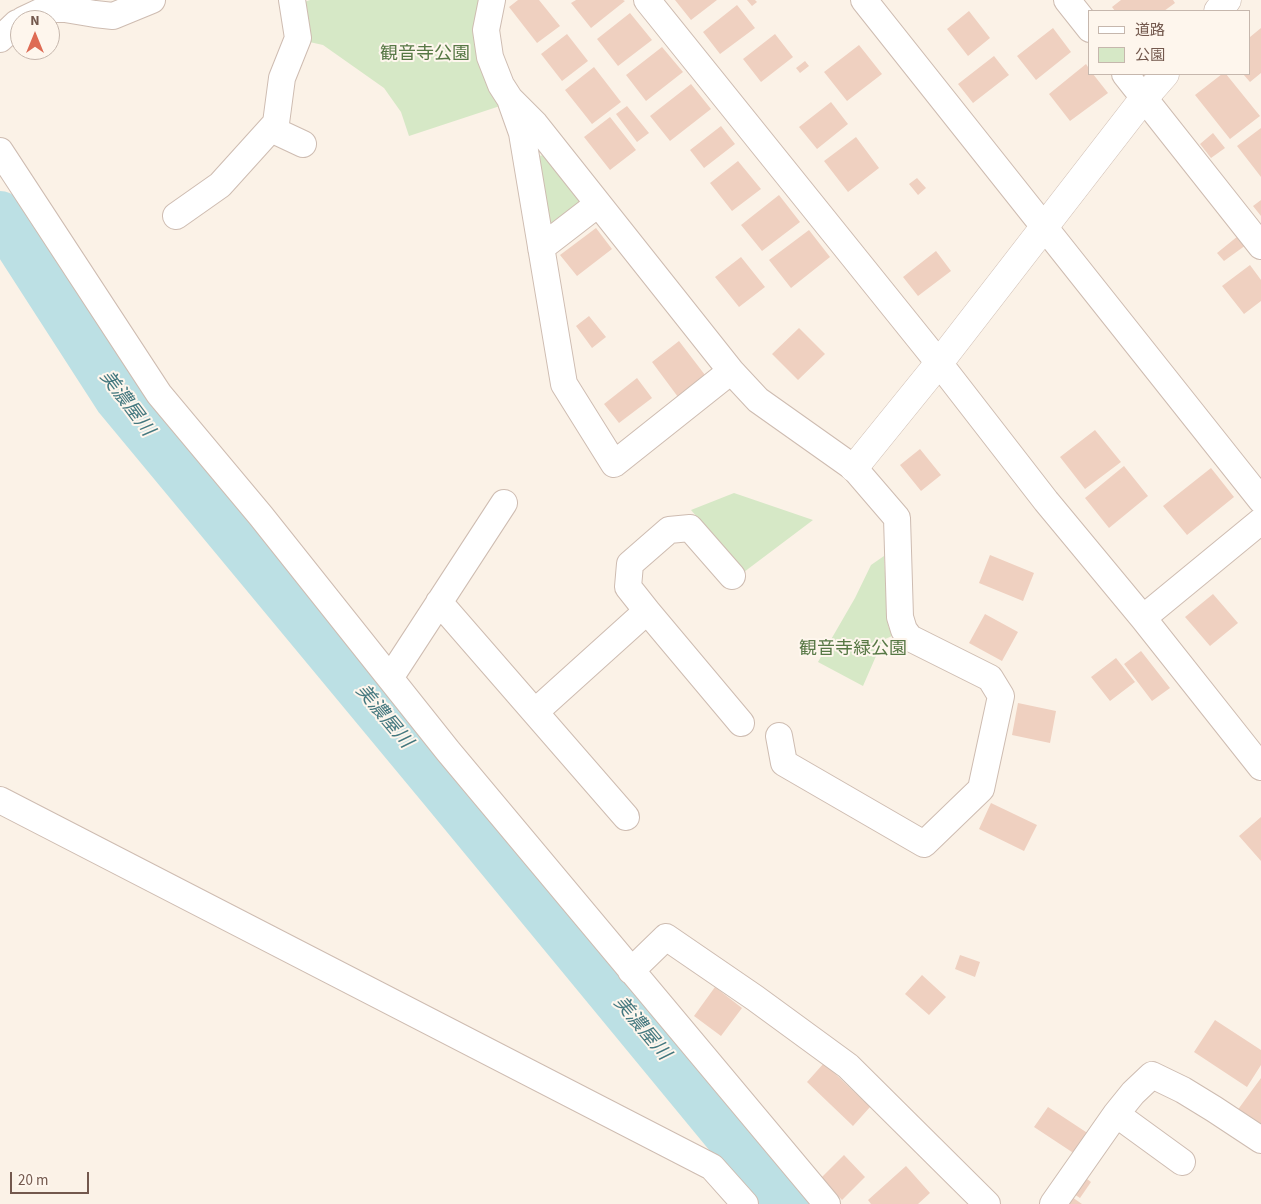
<!DOCTYPE html>
<html>
<head>
<meta charset="utf-8">
<style>
  body { margin:0 }
  #map { position:relative; width:1261px; height:1204px; overflow:hidden; background:#fbf2e7; font-family:"Source Sans 3","Noto Sans JP",sans-serif }
  canvas { display:block }
  .legend { position:absolute; left:1088px; top:10px; width:162px; height:65px; box-sizing:border-box; background:#fef6ed; border:1px solid #c6b7ad; margin:0; padding:6px 9px; list-style:none; font-size:15px; color:#73584d }
  .legend li { display:flex; align-items:center; gap:10px; height:25px }
  .legend b { width:25px; border:1px solid #c6b7ad }
  .north { position:absolute; left:10px; top:10px; width:50px; height:50px; box-sizing:border-box; background:#fef6ed; border:1px solid #c6b7ad; border-radius:50%; rotate:0deg; font-size:14px; font-weight:700; line-height:20px; text-align:center; color:#73584d }
  .north::after { content:''; display:block; margin:auto; width:18px; height:22px; background:#de6b54; clip-path:polygon(50% 0,100% 100%,50% 72%,0 100%) }
  .scale { position:absolute; left:10px; top:1172px; width:79px; height:22px; box-sizing:border-box; border:2px solid #73584d; border-top:0; padding-left:6px; font-size:15px; line-height:18px; white-space:nowrap; color:#73584d; -webkit-text-stroke:4px #fef6ed; paint-order:stroke }
</style>
</head>
<body>
<div id="map">
<canvas width="1261" height="1204"></canvas>
<ul class="legend">
<li><b style="height:6px;background:#fff"></b>道路</li>
<li><b style="height:14px;background:#d6e8c6"></b>公園</li>
</ul>
<div class="north">N</div>
<div class="scale">20 m</div>
</div>
<script>
const g = document.querySelector('canvas').getContext('2d');
g.lineJoin = 'round';
function fillPath(path, color) {
  g.fillStyle = color;
  g.fill(path, 'evenodd');
}
function toPath(rows) {
  const path = new Path2D();
  for (const r of rows) {
    path.moveTo(r[0], r[1]);
    for (let i = 2; i < r.length; i += 2) path.lineTo(r[i], r[i + 1]);
  }
  return path;
}
function stroke(path, color, width, dash) {
  g.strokeStyle = color;
  g.lineWidth = width;
  g.lineCap = dash ? 'butt' : 'round';
  g.setLineDash(dash || []);
  g.stroke(path);
}
function drawText(font, color, halo, rows, align = 'center') {
  g.font = font + ' "Source Sans 3","Noto Sans JP",sans-serif';
  g.lineWidth = 4;
  g.setLineDash([]);
  g.textBaseline = 'middle';
  g.strokeStyle = halo;
  g.fillStyle = color;
  for (const [text, x, y, turn = 0] of rows) {
    g.save();
    g.translate(x, y);
    g.rotate((+turn || 0) * Math.PI / 180);
    g.textAlign = isNaN(turn) ? turn : align;
    if (halo) g.strokeText(text, 0, 0);
    g.fillText(text, 0, 0);
    g.restore();
  }
}
const green = toPath([
  [310,0,482,0,500,106,409,136,401,112,384,88,323,45,305,41,299,4],
  [547,155,580,194,579,208,547,232,536,156],
  [734,493,813,520,744,572,691,510],
  [884,556,888,625,892,636,883,640,863,686,818,662,855,598,871,565]
]);
const river = toPath([
  [0,215,118,398,445,792,727,1134,787,1204]
]);
const building = toPath([
  [518,0,539,0,560,26,537,43,509,7],
  [576,0,623,0,625,1,591,28,571,3],
  [675,0,717,0,691,20],
  [747,0,755,0,757,2,752,6],
  [1121,0,1173,0,1175,3,1164,11,1115,11,1112,7],
  [737,5,755,28,720,54,703,32],
  [969,11,990,38,968,56,947,29],
  [630,13,652,40,618,66,597,39],
  [1053,28,1071,52,1036,80,1017,56],
  [1261,28,1261,73,1250,82,1243,74,1250,74,1250,37],
  [567,34,588,61,562,81,541,54],
  [775,34,793,57,761,82,743,59],
  [859,45,882,74,847,101,824,72],
  [662,47,683,72,646,101,626,75],
  [994,56,1009,75,973,103,958,84],
  [805,61,809,66,800,73,796,68],
  [1086,64,1090,70,1090,74,1093,74,1108,93,1070,121,1049,94],
  [594,67,621,102,592,124,565,90],
  [1222,74,1226,74,1260,116,1230,139,1195,95],
  [691,84,711,109,670,141,650,116],
  [831,102,848,124,817,149,799,127],
  [627,106,649,133,637,142,616,114],
  [610,117,636,150,610,170,584,137],
  [721,126,735,144,704,168,690,150],
  [1261,128,1261,177,1237,146],
  [1213,133,1225,148,1211,158,1200,144],
  [856,137,879,168,848,192,824,161],
  [738,161,761,189,732,211,710,183],
  [917,178,926,188,918,195,909,184],
  [779,195,800,222,762,251,741,225],
  [1261,200,1261,216,1253,206],
  [596,228,612,249,577,276,560,255],
  [809,230,830,257,791,288,769,260],
  [1238,236,1246,245,1224,261,1217,253],
  [936,251,951,271,918,296,903,277],
  [741,257,765,287,739,307,715,277],
  [1250,265,1261,280,1261,301,1244,314,1222,286],
  [589,316,606,337,592,348,576,326],
  [799,328,825,354,798,380,772,354],
  [679,341,705,375,678,397,652,362],
  [637,378,652,398,619,423,604,404],
  [1095,430,1121,462,1085,489,1060,457],
  [920,449,941,475,921,491,900,465],
  [1124,466,1148,496,1109,528,1085,498],
  [1211,468,1234,497,1187,535,1163,506],
  [990,555,1034,573,1023,601,979,583],
  [1213,594,1238,623,1210,646,1185,617],
  [985,614,1018,632,1002,661,969,643],
  [1141,651,1170,688,1152,701,1124,664],
  [1116,658,1135,682,1110,701,1091,677],
  [1018,703,1056,711,1050,743,1012,735],
  [991,803,1037,825,1024,851,979,829],
  [1261,817,1261,861,1239,836],
  [960,955,980,962,975,977,955,969],
  [922,975,946,997,929,1015,905,994],
  [715,987,742,1008,721,1036,694,1016],
  [1215,1020,1261,1050,1261,1065,1247,1087,1194,1052],
  [824,1063,870,1107,853,1126,807,1082],
  [1261,1078,1261,1134,1234,1115],
  [1048,1107,1092,1136,1078,1156,1034,1127],
  [844,1155,865,1177,842,1200,821,1178],
  [906,1166,930,1193,918,1204,871,1204,868,1200],
  [1083,1176,1091,1182,1080,1198,1071,1192],
  [1069,1195,1082,1204,1063,1204]
]);
const minor = toPath([
  [492,0,486,30,490,57,501,85,510,99,535,124,731,371,758,400,854,468,897,518,900,617,904,630,910,638,990,678,1001,696,981,789,924,844,784,763,779,736],
  [647,0,939,363,1046,501,1143,618,1261,767],
  [864,0,1261,500],
  [1067,0,1090,29],
  [23,20,42,11,51,9,65,9,95,14,113,16,152,0],
  [0,39,17,23,20,22],
  [1125,74,1261,246],
  [511,102,522,133,564,384,614,464,731,371],
  [271,129,303,144],
  [0,151,159,394,261,516,448,751,827,1204],
  [176,216,220,185,276,123,282,78,298,38,292,0],
  [541,248,598,204],
  [732,576,690,528,669,530,630,564,628,587,647,611,741,723],
  [439,602,626,817],
  [1143,618,1261,521],
  [390,678,504,503],
  [535,712,647,611],
  [0,800,712,1167,745,1204],
  [631,971,666,937,755,998,848,1066,987,1204],
  [1116,1114,1182,1162],
  [1053,1204,1116,1114,1133,1093,1152,1075,1183,1090,1214,1109,1261,1140]
]);
const tertiary = toPath([
  [1218,11,1227,0],
  [854,468,939,363,1144,98,1165,74]
]);
const parkNames = [
  ["観音寺公園",425,55],
  ["観音寺緑公園",853,650]
];
const waterNames = [
  ["美濃屋川",126,404,53],
  ["美濃屋川",383,717,50],
  ["美濃屋川",641,1029,50]
];
fillPath(green, '#d6e8c6');
stroke(river, '#bce0e4', 48);
fillPath(building, '#efd0c0');
stroke(minor, '#cebcb1', 28);
stroke(tertiary, '#cebcb1', 29);
stroke(minor, '#fff', 26);
stroke(tertiary, '#fff', 28);
drawText('18px', '#577845', '#fef6ed', parkNames);
drawText('italic 19px', '#44787f', '#fef6ed', waterNames);
</script>
</body>
</html>
